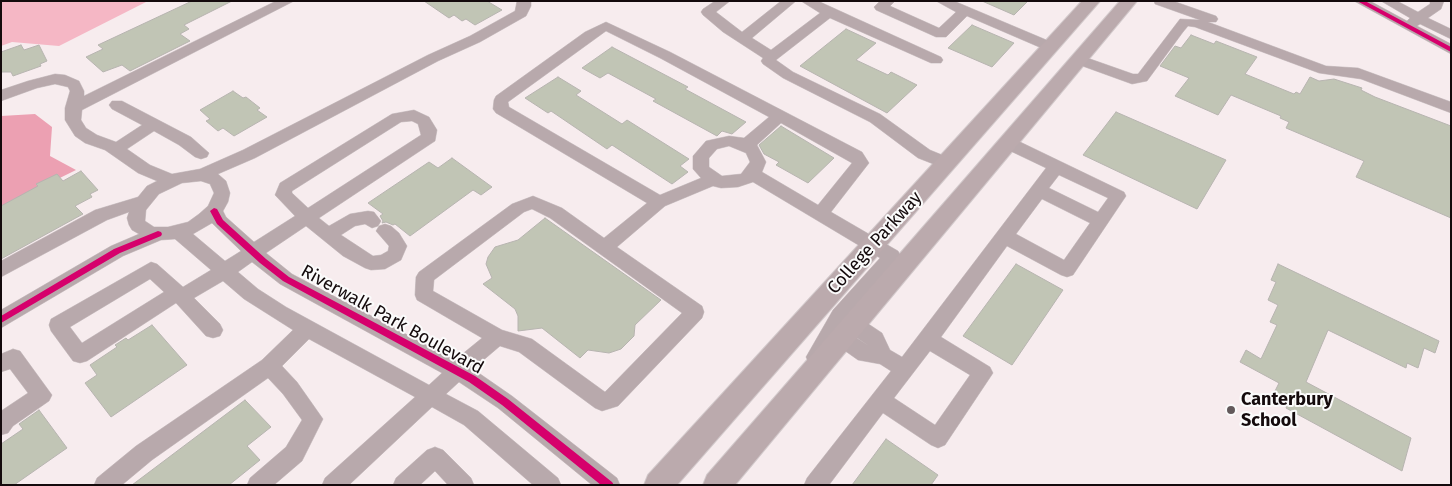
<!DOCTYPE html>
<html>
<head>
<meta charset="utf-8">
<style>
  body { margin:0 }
  #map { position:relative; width:1452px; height:486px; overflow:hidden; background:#f7ecee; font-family:"Fira Sans",sans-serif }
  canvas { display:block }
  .frame { position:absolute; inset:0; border:2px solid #140a0c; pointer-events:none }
</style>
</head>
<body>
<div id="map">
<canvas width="1452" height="486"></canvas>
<div class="frame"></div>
</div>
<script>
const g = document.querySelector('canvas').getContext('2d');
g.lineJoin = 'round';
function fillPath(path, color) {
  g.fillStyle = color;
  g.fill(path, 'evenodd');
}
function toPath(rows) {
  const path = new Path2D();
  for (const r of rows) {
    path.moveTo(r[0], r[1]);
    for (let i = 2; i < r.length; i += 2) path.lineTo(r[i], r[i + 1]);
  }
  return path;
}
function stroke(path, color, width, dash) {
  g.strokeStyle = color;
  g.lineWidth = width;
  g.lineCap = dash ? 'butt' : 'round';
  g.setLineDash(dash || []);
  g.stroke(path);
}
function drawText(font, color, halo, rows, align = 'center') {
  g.font = font + ' "Fira Sans",sans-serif';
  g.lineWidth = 4;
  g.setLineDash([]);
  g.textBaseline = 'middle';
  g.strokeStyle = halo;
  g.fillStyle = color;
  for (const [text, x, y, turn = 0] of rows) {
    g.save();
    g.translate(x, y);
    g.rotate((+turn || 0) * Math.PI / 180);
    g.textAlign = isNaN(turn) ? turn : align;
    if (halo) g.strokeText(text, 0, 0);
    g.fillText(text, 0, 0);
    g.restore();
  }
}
const forest = toPath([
  [1,1,148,1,59,46,12,42,1,46]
]);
const water = toPath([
  [35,114,52,127,50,156,76,170,1,207,1,116]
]);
const building = toPath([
  [192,1,232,1,184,25,189,29,180,34,190,41,130,71,122,65,103,72,86,57,103,49,98,45,192,1],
  [424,1,487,1,502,10,475,25,466,19,462,21,454,15,449,18,424,1],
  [982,1,1028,1,1014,15,982,1],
  [972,25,1014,43,992,67,948,48,972,25],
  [846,29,876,43,856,60,888,75,891,72,917,85,887,113,800,66,846,29],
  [1191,35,1214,44,1216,41,1257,57,1245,74,1294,94,1296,92,1300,94,1310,77,1319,81,1334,79,1362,88,1361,90,1375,97,1451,126,1451,218,1356,177,1364,161,1286,128,1289,122,1280,118,1281,116,1231,95,1218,115,1175,96,1189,78,1160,66,1175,46,1181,48,1191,35],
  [21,45,24,50,39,45,47,61,40,64,41,66,13,76,11,72,1,72,1,52,21,45],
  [612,47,688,87,685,89,746,122,732,134,722,131,717,136,653,101,656,99,608,73,600,78,582,68,612,47],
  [558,77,581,91,576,95,622,124,627,120,689,159,680,166,688,172,672,184,612,145,607,149,551,111,548,113,525,98,558,77],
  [233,91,243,98,246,97,260,108,257,110,267,117,234,136,223,128,218,131,206,121,210,119,200,110,233,91],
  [1116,112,1226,160,1197,209,1083,155,1116,112],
  [781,126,834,158,808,183,776,165,779,162,764,154,759,145,781,126],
  [452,158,492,187,481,195,473,190,410,236,395,224,393,225,386,222,382,223,383,221,380,216,383,214,368,203,429,162,438,168,452,158],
  [81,171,98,190,90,194,92,197,75,206,83,214,1,259,1,206,38,186,36,184,57,174,63,181,81,171],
  [545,218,661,300,635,325,634,336,621,349,609,353,588,350,580,358,542,328,518,331,518,316,515,309,483,284,492,278,486,264,488,257,495,247,518,240,545,218],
  [1016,264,1063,290,1012,365,963,336,1016,264],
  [1278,264,1439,341,1435,353,1424,348,1418,368,1407,363,1406,368,1328,330,1306,382,1411,438,1402,471,1286,408,1288,403,1273,395,1279,383,1240,362,1246,350,1261,359,1277,325,1270,322,1278,305,1268,300,1276,282,1271,280,1278,264],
  [152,325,187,365,111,417,85,383,97,375,90,365,117,347,115,345,126,338,128,340,152,325],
  [245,400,271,427,247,446,260,460,229,485,132,485,245,400],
  [39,410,67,448,14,485,1,485,1,444,23,429,19,424,39,410],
  [886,439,938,475,931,485,852,485,886,439]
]);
const minor = toPath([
  [276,1,294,1,82,110,81,120,86,128,97,135,116,142,142,125,112,109,109,105,112,101,122,101,191,137,209,153,207,157,201,159,195,157,179,145,154,131,127,149,150,165,172,174,200,169,243,150,428,55,470,36,515,11,517,1,531,1,531,6,526,16,480,42,438,61,255,158,218,174,226,181,230,193,228,202,223,211,226,217,254,242,295,216,275,195,280,183,392,114,414,110,429,117,437,130,435,141,319,218,329,226,350,214,368,211,374,212,381,221,378,226,372,228,365,224,355,226,341,235,373,256,381,255,388,251,389,246,376,231,379,226,385,224,391,226,399,233,407,246,401,260,385,269,371,270,365,268,343,256,306,226,266,253,292,274,455,360,482,338,417,300,415,295,416,277,419,272,512,204,533,196,562,208,604,238,647,203,496,113,493,109,494,100,496,96,585,32,606,22,670,52,862,152,869,163,831,212,898,251,901,256,849,319,854,317,861,319,882,333,890,350,902,357,1046,168,1002,147,1000,143,1002,139,1008,138,1014,139,1124,192,1126,196,1073,275,1067,277,1061,275,1007,246,941,337,990,367,993,373,945,445,938,448,931,445,883,413,829,485,804,485,807,478,891,371,880,364,858,360,834,343,823,363,816,365,809,363,806,357,833,310,880,258,753,182,738,187,721,188,713,186,665,206,617,247,702,306,704,312,702,318,618,406,602,411,595,408,519,352,500,346,473,369,512,396,617,478,620,485,592,485,498,408,459,382,446,394,478,411,558,478,561,485,533,485,464,425,432,407,349,485,322,485,325,478,415,397,309,339,282,366,297,382,323,419,302,461,274,485,247,485,250,478,286,447,302,420,283,394,268,378,152,460,122,485,94,485,97,478,136,446,262,360,293,330,244,299,223,281,194,298,220,324,223,330,220,336,213,338,206,336,176,303,87,361,80,363,73,361,51,331,49,325,51,319,151,262,157,264,183,287,211,270,175,239,161,240,123,256,1,328,1,310,111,246,139,234,132,230,129,225,127,218,129,212,107,220,1,277,1,261,95,210,138,197,147,186,157,181,138,173,105,150,85,143,75,136,65,120,65,108,70,91,68,87,55,84,37,88,1,101,1,90,28,81,55,74,65,75,79,81,84,91,84,96,276,1],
  [606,31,660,58,769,117,744,138,729,136,706,141,693,156,693,169,701,178,660,195,509,107,508,102,606,31],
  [412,121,418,124,421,135,308,208,292,193,292,191,401,122,412,121],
  [781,123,852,163,818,205,762,172,766,162,757,145,781,123],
  [729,146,746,153,750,162,741,174,722,176,709,167,709,158,717,149,729,146],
  [1059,175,1108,198,1098,212,1049,188,1059,175],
  [201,181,210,184,214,193,208,206,199,214,188,222,168,227,154,227,145,221,146,210,159,194,182,183,201,181],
  [1042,199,1090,223,1064,260,1016,234,1042,199],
  [532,209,550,218,682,313,605,392,532,339,502,330,433,291,434,280,524,212,532,209],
  [212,223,241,251,225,261,193,234,212,223],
  [252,262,280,284,442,373,429,385,286,307,258,289,238,272,252,262],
  [150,279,164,292,82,343,70,327,150,279],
  [845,325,847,331,869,346,849,333,841,331,845,325],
  [930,351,970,375,935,425,894,398,930,351],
  [715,1,730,1,716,12,742,32,781,1,796,1,752,38,771,50,820,13,801,1,818,1,941,57,943,60,941,63,931,63,830,18,776,60,793,72,880,114,930,150,952,159,954,163,952,167,946,169,918,158,870,122,783,78,763,64,761,61,763,58,723,32,703,15,701,12,703,9,715,1],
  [880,1,895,1,890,6,939,28,956,12,936,1,954,1,1056,44,1058,47,1056,50,1051,51,1046,50,967,16,946,37,936,37,876,10,874,7,880,1],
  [1154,1,1173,1,1216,16,1218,19,1216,22,1208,22,1326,66,1358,68,1451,102,1451,113,1361,79,1319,73,1195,27,1188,26,1183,32,1147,81,1132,84,1074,63,1072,60,1074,57,1079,55,1133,74,1138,74,1180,19,1200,20,1155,4,1154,1],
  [1354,1,1370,1,1407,21,1410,18,1381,1,1397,1,1418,12,1430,4,1430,1,1444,1,1441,9,1428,18,1451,29,1451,39,1420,24,1417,26,1451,44,1451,54,1354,1],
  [13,349,20,351,52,395,49,401,13,426,8,433,1,435,1,411,28,393,10,369,1,372,1,354,13,349],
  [435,447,443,450,471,478,474,485,448,485,435,471,420,485,393,485,396,478,427,450,435,447]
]);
const major = toPath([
  [1082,1,1100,1,677,485,644,485,648,475,1082,1],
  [1120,1,1137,1,735,485,703,485,707,475,1120,1]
]);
const cycleway = toPath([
  [1357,1,1365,1,1451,47,1451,52,1357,1],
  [214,208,217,209,223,220,266,259,289,277,475,376,508,399,612,482,614,485,601,485,502,405,469,382,283,281,260,263,217,224,210,211,214,208],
  [158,231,161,232,162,234,161,236,120,253,1,323,1,316,114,249,158,231]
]);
const markers = [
  [1231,410,5,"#63595b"]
];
const streetNames = [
  ["College Parkway",875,243,-48],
  ["Riverwalk Park Boulevard",392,320,29]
];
const poiNames = [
  ["Canterbury",1241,400],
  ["School",1241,421]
];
fillPath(forest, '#f5b7c5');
fillPath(water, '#eca0b2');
fillPath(building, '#c1c5b5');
stroke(building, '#b7b4b0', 1);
stroke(minor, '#d2c9cb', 1);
stroke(major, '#d2c9cb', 2);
fillPath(minor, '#b8a9ac');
fillPath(major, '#bbaaad');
fillPath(cycleway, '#d6006c');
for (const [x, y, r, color] of markers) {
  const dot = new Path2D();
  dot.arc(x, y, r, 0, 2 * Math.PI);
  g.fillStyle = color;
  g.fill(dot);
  stroke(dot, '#fbfbfb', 2);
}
drawText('18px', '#140a0c', '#fbfbfb', streetNames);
drawText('bold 18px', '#140a0c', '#fbfbfb', poiNames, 'left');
</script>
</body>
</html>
